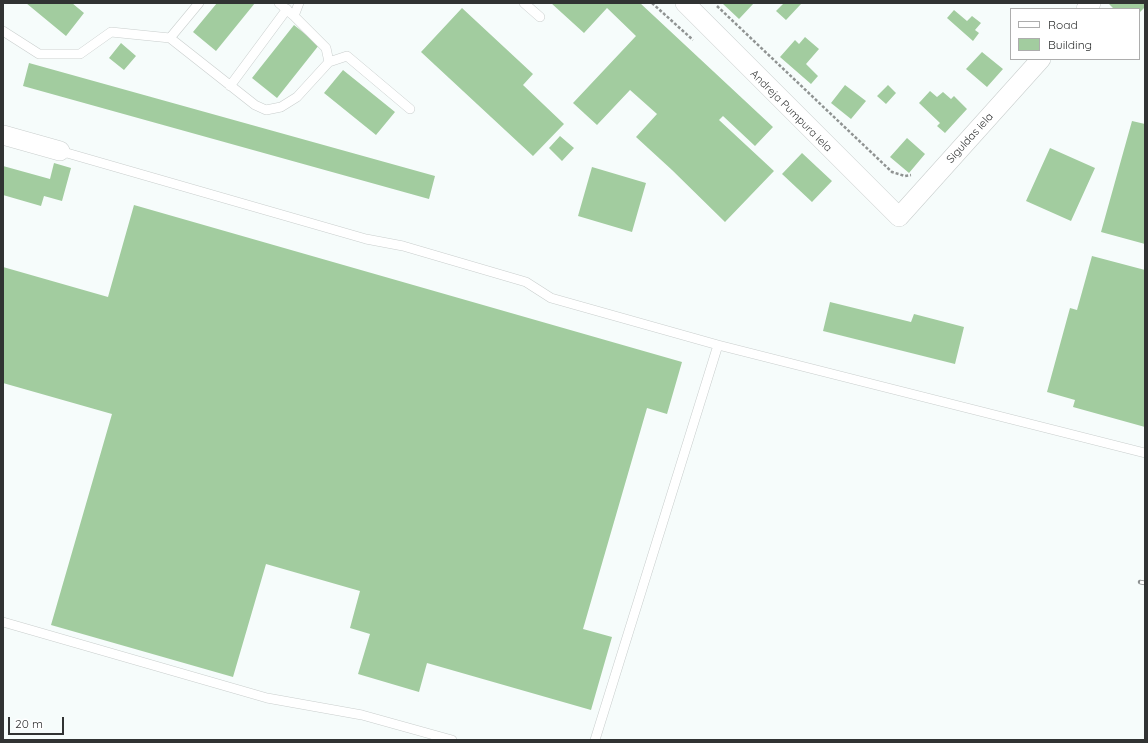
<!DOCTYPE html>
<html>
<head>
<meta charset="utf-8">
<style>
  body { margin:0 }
  #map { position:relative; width:1148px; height:743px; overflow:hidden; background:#f6fcfb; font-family:Quicksand,sans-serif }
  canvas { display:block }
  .frame { position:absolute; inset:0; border:4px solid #313333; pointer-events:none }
  .legend { position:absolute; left:1010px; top:8px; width:130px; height:52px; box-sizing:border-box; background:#fff; border:1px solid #adadad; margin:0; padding:5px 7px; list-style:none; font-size:12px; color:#313333 }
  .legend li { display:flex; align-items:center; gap:8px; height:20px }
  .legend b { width:20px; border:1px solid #adadad }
  .scale { position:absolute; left:8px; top:717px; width:56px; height:18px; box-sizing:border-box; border:2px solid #313333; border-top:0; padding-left:5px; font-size:12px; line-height:14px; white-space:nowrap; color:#313333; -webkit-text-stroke:3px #fff; paint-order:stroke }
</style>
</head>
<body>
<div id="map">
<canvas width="1148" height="743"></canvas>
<div class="frame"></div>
<ul class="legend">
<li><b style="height:5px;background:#fff"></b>Road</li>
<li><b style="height:11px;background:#a2cc9f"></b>Building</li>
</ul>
<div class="scale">20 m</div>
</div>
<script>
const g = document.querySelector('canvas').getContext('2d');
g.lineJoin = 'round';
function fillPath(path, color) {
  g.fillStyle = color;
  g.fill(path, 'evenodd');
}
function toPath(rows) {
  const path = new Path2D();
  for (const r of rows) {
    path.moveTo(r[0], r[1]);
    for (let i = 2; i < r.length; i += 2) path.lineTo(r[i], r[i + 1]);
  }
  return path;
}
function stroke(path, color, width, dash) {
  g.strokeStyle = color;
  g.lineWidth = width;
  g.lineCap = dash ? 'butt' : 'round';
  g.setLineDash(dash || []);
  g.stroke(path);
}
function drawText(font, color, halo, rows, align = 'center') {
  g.font = font + ' Quicksand,sans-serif';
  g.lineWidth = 3;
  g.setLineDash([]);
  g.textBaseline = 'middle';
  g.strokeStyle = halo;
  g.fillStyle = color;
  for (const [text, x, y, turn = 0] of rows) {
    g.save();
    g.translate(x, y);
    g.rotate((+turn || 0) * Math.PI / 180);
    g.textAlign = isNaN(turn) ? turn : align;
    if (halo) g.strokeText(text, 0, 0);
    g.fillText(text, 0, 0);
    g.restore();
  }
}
const building = toPath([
  [26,3,72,3,84,13,66,36],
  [217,3,255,3,216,51,193,32],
  [551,3,640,3,773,127,755,146,723,116,719,120,774,171,725,222,672,170,636,137,657,114,630,90,597,125,573,103,636,36,607,8,584,33],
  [722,3,754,3,739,19],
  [784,3,800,3,801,4,786,20,776,11],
  [1109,3,1145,3,1145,7,1139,13,1139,9,1114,9,1109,4],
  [462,8,533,74,523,85,564,124,533,156,421,52],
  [954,10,967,21,972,16,981,23,975,30,979,33,973,41,947,18],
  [294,25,319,45,277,98,252,78],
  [805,37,819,49,806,64,818,76,811,84,780,57,795,40,799,44],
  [121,43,136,56,124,70,109,58],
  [982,52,1003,69,987,87,966,69],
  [29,63,435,176,429,199,23,86],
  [343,70,395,112,376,135,324,93],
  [845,85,866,101,851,119,831,103],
  [888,85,896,93,886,104,877,96],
  [930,91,937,97,943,92,951,99,954,96,967,109,945,133,937,126,940,123,919,103],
  [1132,121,1145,124,1145,244,1101,232],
  [560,136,574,148,562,161,549,148],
  [907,138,925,154,909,173,890,157],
  [1050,148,1095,168,1071,221,1026,201],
  [802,153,832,181,812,202,782,174],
  [54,163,71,168,62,201,44,196,41,206,3,195,3,166,50,179],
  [592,167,646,183,632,232,578,216],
  [134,205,682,362,667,414,647,408,583,629,612,637,591,710,427,663,419,692,358,674,370,634,350,628,360,591,266,564,233,677,51,625,112,414,3,383,3,267,108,297],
  [1092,256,1145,270,1145,427,1073,407,1075,400,1047,392,1070,308,1077,310],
  [830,302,911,322,914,314,964,327,955,364,823,331]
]);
const path = toPath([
  [652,3,693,40],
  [717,6,892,172,905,176,911,175]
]);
const lane = toPath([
  [199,3,170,38,255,105,266,110,281,107,297,97,329,62,326,48,294,16],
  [279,3,294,16,299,3],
  [524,3,540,17],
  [3,31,39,54,80,54,111,32,170,38],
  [329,62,347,56,410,109],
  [230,86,287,9],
  [60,151,366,239,403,246,526,282,551,298,718,345,1145,453],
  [3,622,267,698,362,715,452,740],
  [595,740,718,345]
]);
const street = toPath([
  [685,3,899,217,1041,59],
  [1086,9,1091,3],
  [3,135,60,151]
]);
const rail = toPath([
  [1140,582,1145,583]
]);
const streetNames = [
  ["Andreja Pumpura iela",791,111,45],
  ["Siguldas iela",970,138,-48]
];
fillPath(building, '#a2cc9f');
stroke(lane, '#c9cecd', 10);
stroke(street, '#c9cecd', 20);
stroke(path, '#8f9392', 2.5, [3, 2]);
stroke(lane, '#fff', 9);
stroke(street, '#fff', 19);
stroke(rail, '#8b8f8f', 4.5);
stroke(rail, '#fff', 3, [9]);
drawText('11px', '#313333', '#fff', streetNames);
</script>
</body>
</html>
